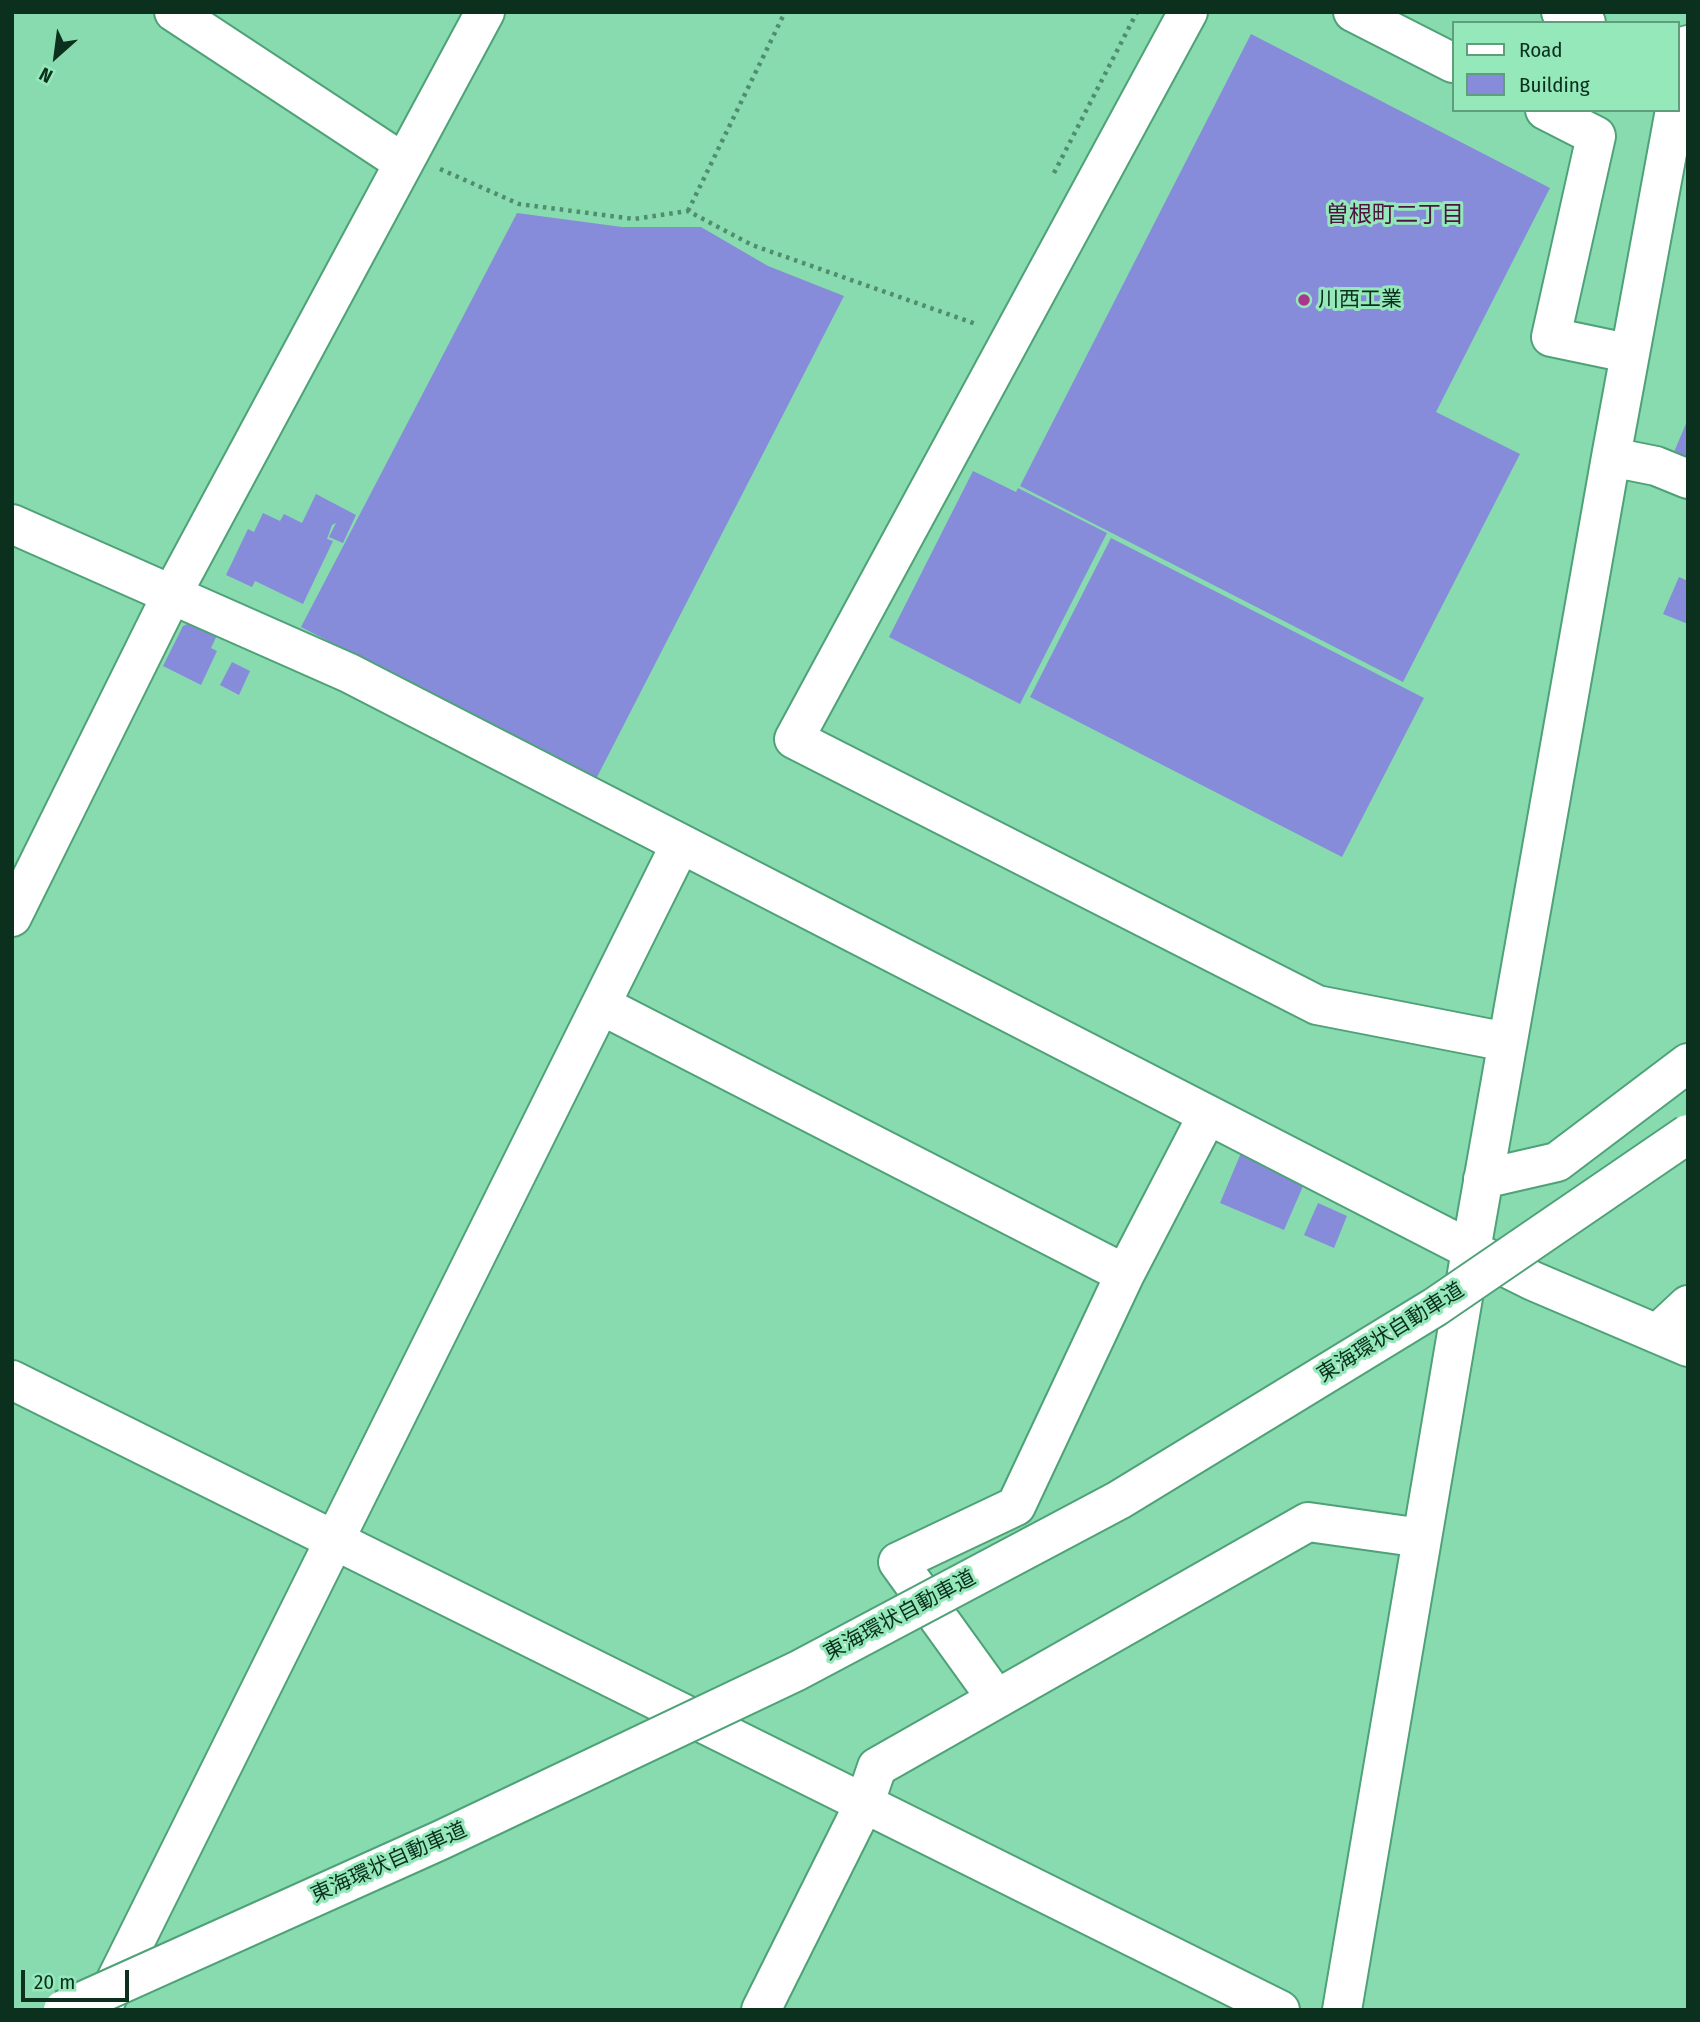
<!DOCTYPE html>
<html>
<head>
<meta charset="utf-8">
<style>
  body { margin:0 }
  #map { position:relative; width:1700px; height:2022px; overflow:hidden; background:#88dbae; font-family:"Fira Sans Condensed",sans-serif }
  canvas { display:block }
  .frame { position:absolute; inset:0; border:14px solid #0c301e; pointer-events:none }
  .legend { position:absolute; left:1452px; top:21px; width:228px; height:91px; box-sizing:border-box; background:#95e8ba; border:2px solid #5e9e7c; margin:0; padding:9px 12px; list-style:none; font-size:21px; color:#0c301e }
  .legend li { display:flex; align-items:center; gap:14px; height:35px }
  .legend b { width:35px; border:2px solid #5e9e7c }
  .north { position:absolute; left:21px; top:21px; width:70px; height:70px; -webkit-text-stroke:5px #95e8ba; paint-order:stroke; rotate:208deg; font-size:19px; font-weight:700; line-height:28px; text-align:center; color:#0c301e }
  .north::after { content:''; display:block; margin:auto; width:24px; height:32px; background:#0c301e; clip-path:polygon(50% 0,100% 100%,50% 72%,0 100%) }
  .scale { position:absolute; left:21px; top:1970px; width:108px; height:32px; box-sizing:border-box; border:4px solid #0c301e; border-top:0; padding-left:9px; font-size:21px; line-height:24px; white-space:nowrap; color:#0c301e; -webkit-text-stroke:5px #95e8ba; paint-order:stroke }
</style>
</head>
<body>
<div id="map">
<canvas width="1700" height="2022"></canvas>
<div class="frame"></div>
<ul class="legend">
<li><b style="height:9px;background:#fff"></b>Road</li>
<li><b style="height:19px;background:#868cda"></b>Building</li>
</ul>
<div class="north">N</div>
<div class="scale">20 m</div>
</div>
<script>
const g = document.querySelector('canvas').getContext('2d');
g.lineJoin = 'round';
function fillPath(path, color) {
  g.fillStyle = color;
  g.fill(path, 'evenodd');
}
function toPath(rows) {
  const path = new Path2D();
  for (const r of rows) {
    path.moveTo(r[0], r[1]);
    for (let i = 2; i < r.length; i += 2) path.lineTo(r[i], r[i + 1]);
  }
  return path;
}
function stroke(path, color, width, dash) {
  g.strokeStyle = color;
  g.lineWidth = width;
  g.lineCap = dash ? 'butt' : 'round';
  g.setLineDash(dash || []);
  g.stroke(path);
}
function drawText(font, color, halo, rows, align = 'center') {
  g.font = font + ' "Fira Sans Condensed","Noto Sans JP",sans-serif';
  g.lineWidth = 6;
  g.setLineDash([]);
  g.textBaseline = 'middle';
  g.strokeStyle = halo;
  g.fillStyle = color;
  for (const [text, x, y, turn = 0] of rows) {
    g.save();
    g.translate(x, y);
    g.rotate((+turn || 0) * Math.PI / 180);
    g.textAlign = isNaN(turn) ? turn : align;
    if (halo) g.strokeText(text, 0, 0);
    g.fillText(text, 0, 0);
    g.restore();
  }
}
const building = toPath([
  [1251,34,1550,188,1436,412,1520,454,1403,682,1020,486],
  [517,213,622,227,701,227,768,266,844,296,596,779,301,627],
  [1688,419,1688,458,1674,452],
  [973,471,1016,492,1018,488,1107,533,1020,704,889,637],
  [316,494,356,515,343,543,329,537,336,523,332,525,327,539,333,541,303,604,255,581,252,587,226,575,248,529,254,532,263,513,280,521,284,514,302,523],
  [1111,538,1424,698,1342,857,1030,697],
  [1679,577,1688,581,1688,624,1663,614],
  [196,620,219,631,211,648,217,651,201,685,163,666,183,626],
  [232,662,250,671,239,695,220,685],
  [1241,1153,1283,1171,1282,1175,1304,1184,1284,1230,1220,1203],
  [1318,1203,1347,1216,1334,1248,1304,1235]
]);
const path = toPath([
  [440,169,519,204,634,219,688,211,752,245,976,324],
  [1054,173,1137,12],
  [688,211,785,12]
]);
const minor = toPath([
  [174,12,402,162],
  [1188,12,794,739,1317,1005,1507,1042],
  [1353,12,1453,63],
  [1561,12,1586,23],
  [1677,101,1688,45],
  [1545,110,1596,136,1551,337,1618,351],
  [1611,457,1656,466,1688,479],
  [12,524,349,673,1471,1250,1533,1281,1688,1347],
  [12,917,172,594,485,12],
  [601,1005,1125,1274],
  [1483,1179,1557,1162,1688,1063],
  [1657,1334,1688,1305],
  [12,1380,1280,2010],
  [996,1698,898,1562,1016,1506,1125,1274,1207,1116],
  [103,2006,680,845],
  [761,2010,865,1802,877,1767,1308,1522,1422,1538],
  [1342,2010,1471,1250,1611,457,1675,110]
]);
const highwayBridge = toPath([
  [63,2010,441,1840,797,1671,1119,1500,1435,1307,1688,1134]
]);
const markers = [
  [1304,300,7,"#ab368f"]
];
const poiNames = [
  ["川西工業",1318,300]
];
const streetNames = [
  ["東海環状自動車道",1391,1333,-32],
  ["東海環状自動車道",900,1616,-28],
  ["東海環状自動車道",389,1863,-24]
];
const neighbourhoodNames = [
  ["曽根町二丁目",1395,216]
];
fillPath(building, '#868cda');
stroke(minor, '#4fa177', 42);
stroke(path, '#508d6d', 4.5, [3.5, 5]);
stroke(minor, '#fff', 38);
stroke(highwayBridge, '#4fa177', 42, []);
stroke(highwayBridge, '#fff', 38);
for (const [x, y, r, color] of markers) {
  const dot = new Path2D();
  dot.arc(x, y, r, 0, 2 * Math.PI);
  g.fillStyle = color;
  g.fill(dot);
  stroke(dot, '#95e8ba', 2.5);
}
drawText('21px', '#0c301e', '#95e8ba', poiNames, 'left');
drawText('21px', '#0c301e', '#95e8ba', streetNames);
drawText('23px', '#4c143f', '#95e8ba', neighbourhoodNames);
</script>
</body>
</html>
